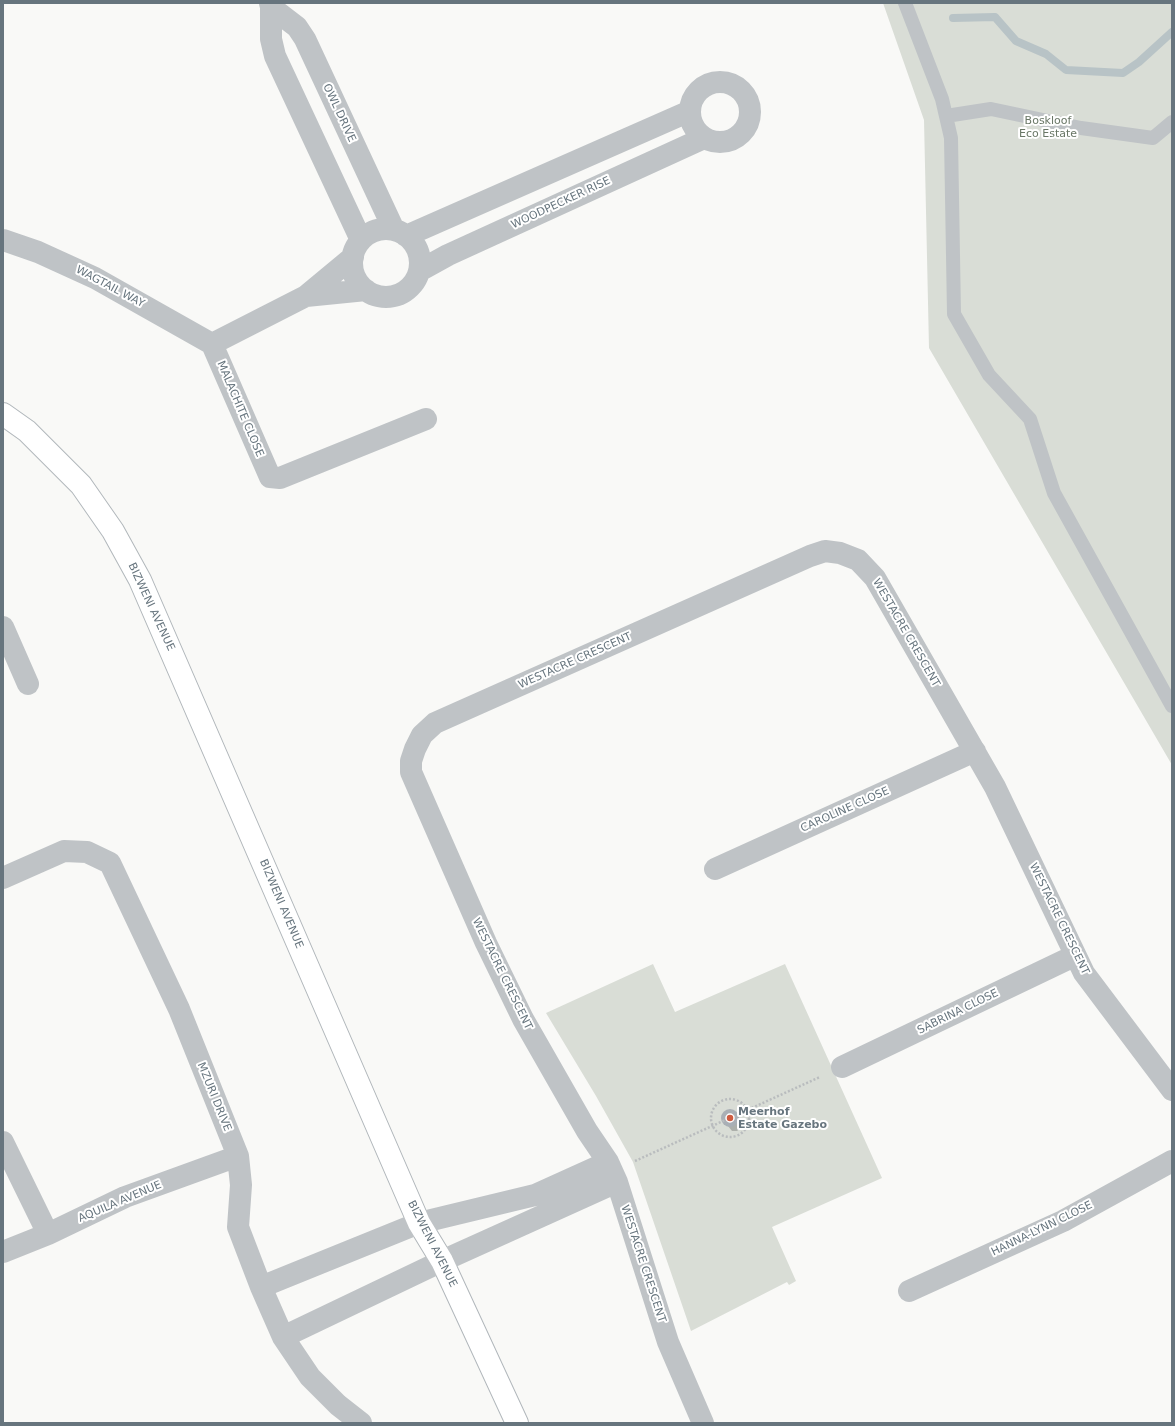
<!DOCTYPE html>
<html>
<head>
<meta charset="utf-8">
<style>
  body { margin:0 }
  #map { position:relative; width:1175px; height:1426px; overflow:hidden; background:#f9f9f7; font-family:"DejaVu Sans",sans-serif }
  canvas { display:block }
  .frame { position:absolute; inset:0; border:4px solid #67757e; pointer-events:none }
</style>
</head>
<body>
<div id="map">
<canvas width="1175" height="1426"></canvas>
<div class="frame"></div>
</div>
<script>
const g = document.querySelector('canvas').getContext('2d');
g.lineJoin = 'round';
function fillPath(path, color) {
  g.fillStyle = color;
  g.fill(path, 'evenodd');
}
function toPath(rows) {
  const path = new Path2D();
  for (const r of rows) {
    if (r.length === 3) {
      path.moveTo(r[0] + r[2], r[1]);
      path.arc(r[0], r[1], r[2], 0, 2 * Math.PI);
      continue;
    }
    path.moveTo(r[0], r[1]);
    for (let i = 2; i < r.length; i += 2) path.lineTo(r[i], r[i + 1]);
  }
  return path;
}
function stroke(path, color, width, dash) {
  g.strokeStyle = color;
  g.lineWidth = width;
  g.lineCap = dash ? 'butt' : 'round';
  g.setLineDash(dash || []);
  g.stroke(path);
}
function drawText(font, color, halo, rows, align = 'center') {
  g.font = font + ' "DejaVu Sans",sans-serif';
  g.lineWidth = 4;
  g.setLineDash([]);
  g.textBaseline = 'middle';
  g.strokeStyle = halo;
  g.fillStyle = color;
  for (const [text, x, y, turn = 0] of rows) {
    g.save();
    g.translate(x, y);
    g.rotate((+turn || 0) * Math.PI / 180);
    g.textAlign = isNaN(turn) ? turn : align;
    if (halo) g.strokeText(text, 0, 0);
    g.fillText(text, 0, 0);
    g.restore();
  }
}
const green = toPath([
  [883,3,1172,3,1172,765,929,348,924,120],
  [653,964,675,1012,785,964,882,1178,772,1227,796,1281,789,1285,787,1282,691,1331,633,1162,596,1096,546,1013]
]);
const shadow = toPath([
  [729,1110,734,1111,741,1120,741,1128,737,1131,732,1131,723,1120,723,1115]
]);
const stream = toPath([
  [953,18,995,17,1016,41,1046,54,1066,70,1123,73,1139,62,1172,32]
]);
const building = toPath([
  [730,1118,9]
]);
const path = toPath([
  [730,1118,19],
  [635,1161,820,1077]
]);
const lane = toPath([
  [905,3,942,99,951,138,954,314,989,375,1030,419,1054,493,1172,706],
  [946,116,991,109,1081,128,1153,138,1172,122]
]);
const street = toPath([
  [270,3,271,7,271,39,275,56,361,240],
  [271,7,297,27,305,39,394,230],
  [720,112,30],
  [386,263,34],
  [406,236,690,111],
  [3,240,38,252,95,278,212,344],
  [419,271,448,255,704,138],
  [306,296,366,290],
  [212,344,270,477,280,478,426,419],
  [212,344,306,296,353,257],
  [3,627,28,684],
  [715,869,975,751],
  [3,878,64,851,87,852,110,863,179,1009,238,1156,241,1185,238,1227,261,1287,283,1337,310,1377,338,1405,361,1423],
  [842,1067,1074,956],
  [3,1142,48,1234],
  [3,1252,48,1234,125,1197,238,1156],
  [261,1287,419,1223,535,1195,608,1162],
  [909,1291,1063,1221,1172,1161],
  [283,1337,442,1261,617,1182],
  [703,1423,668,1342,617,1182,608,1162,587,1131,523,1019,486,943,411,772,411,761,415,749,422,735,435,723,810,556,825,551,840,553,858,560,875,578,995,787,1084,973,1172,1090]
]);
const secondary = toPath([
  [3,414,27,431,81,485,113,531,140,580,419,1223,442,1261,517,1423]
]);
const markers = [
  [730,1118,4,"#ce5c41"]
];
const streetNames = [
  ["OWL DRIVE",339,113,65],
  ["WOODPECKER RISE",561,203,-25],
  ["WAGTAIL WAY",110,287,28],
  ["MALACHITE CLOSE",240,409,67],
  ["BIZWENI AVENUE",151,607,65],
  ["WESTACRE CRESCENT",906,633,60],
  ["WESTACRE CRESCENT",575,661,-24],
  ["CAROLINE CLOSE",845,810,-24],
  ["BIZWENI AVENUE",281,904,67],
  ["WESTACRE CRESCENT",1059,919,64],
  ["WESTACRE CRESCENT",502,974,64],
  ["SABRINA CLOSE",958,1012,-26],
  ["MZURI DRIVE",214,1097,68],
  ["AQUILA AVENUE",120,1202,-23],
  ["HANNA-LYNN CLOSE",1042,1229,-26],
  ["BIZWENI AVENUE",432,1244,63],
  ["WESTACRE CRESCENT",643,1264,72]
];
const parkNames = [
  ["Boskloof",1048,121],
  ["Eco Estate",1048,134]
];
const poiNames = [
  ["Meerhof",738,1112],
  ["Estate Gazebo",738,1125]
];
fillPath(green, '#d9ddd6');
fillPath(shadow, '#0003');
stroke(stream, '#b8c3c6', 8);
fillPath(building, '#a9afb5');
stroke(secondary, '#b1b7bb', 24);
stroke(path, '#b9bcbe', 2.5, [2, 2]);
stroke(lane, '#bfc3c6', 14);
stroke(street, '#bfc3c6', 22);
stroke(secondary, '#fff', 22);
for (const [x, y, r, color] of markers) {
  const dot = new Path2D();
  dot.arc(x, y, r, 0, 2 * Math.PI);
  g.fillStyle = color;
  g.fill(dot);
  stroke(dot, '#fff', 1.5);
}
drawText('11px', '#67757e', '#fff', streetNames);
drawText('11px', '#697766', '#fff', parkNames);
drawText('bold 11px', '#67757e', '#fff', poiNames, 'left');
</script>
</body>
</html>
